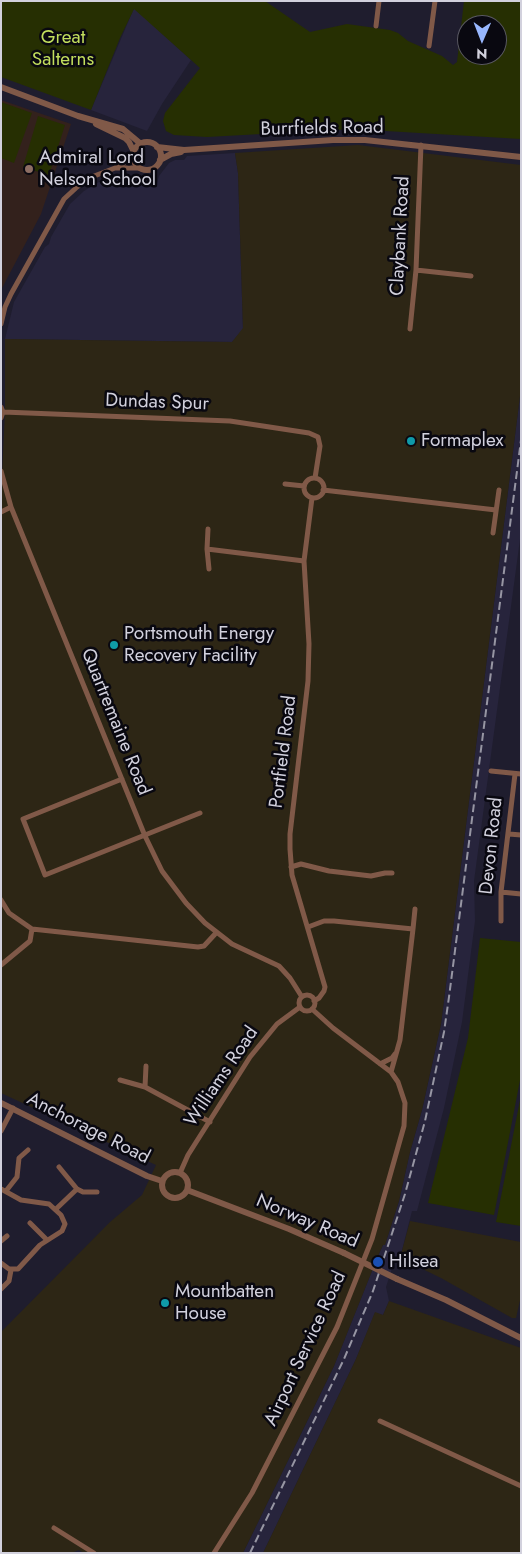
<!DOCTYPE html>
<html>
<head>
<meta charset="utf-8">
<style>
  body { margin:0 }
  #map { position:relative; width:522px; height:1554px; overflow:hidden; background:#1f1d2e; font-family:Jost,sans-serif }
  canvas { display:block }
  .frame { position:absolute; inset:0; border:2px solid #d2d1dd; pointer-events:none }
  .north { position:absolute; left:457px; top:15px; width:50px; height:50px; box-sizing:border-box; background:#090810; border:1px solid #595862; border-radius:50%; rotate:181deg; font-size:14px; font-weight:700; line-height:20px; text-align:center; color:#d2d1dd }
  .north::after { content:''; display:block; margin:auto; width:18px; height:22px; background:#97b6fd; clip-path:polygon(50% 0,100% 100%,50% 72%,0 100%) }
</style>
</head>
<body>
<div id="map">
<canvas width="522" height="1554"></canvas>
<div class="frame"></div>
<div class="north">N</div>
</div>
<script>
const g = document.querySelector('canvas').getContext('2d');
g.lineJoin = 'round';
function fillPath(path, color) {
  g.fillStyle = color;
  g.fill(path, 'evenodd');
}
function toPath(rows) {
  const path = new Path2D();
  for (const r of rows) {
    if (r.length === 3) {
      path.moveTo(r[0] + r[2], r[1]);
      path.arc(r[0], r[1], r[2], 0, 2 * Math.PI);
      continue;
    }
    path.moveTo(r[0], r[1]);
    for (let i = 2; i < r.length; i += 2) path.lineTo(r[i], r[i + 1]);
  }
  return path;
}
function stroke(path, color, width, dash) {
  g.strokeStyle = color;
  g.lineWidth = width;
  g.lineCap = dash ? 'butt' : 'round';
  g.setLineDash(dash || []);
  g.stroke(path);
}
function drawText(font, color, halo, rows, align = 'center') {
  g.font = font + ' Jost,sans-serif';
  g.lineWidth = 5;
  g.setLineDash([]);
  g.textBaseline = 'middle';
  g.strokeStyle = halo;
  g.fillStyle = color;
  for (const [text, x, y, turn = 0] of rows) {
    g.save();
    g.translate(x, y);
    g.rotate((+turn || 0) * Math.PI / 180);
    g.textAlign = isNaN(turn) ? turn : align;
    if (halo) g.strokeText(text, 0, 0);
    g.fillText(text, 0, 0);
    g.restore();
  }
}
const built = toPath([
  [134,8,191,60,162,104,147,131,91,110],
  [235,153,238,173,243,329,232,342,5,339,14,302,23,286,45,247,49,244,51,237,70,204,84,191,104,179,120,175,139,175,142,178,143,186,156,187,159,176,169,163,175,160,184,160,187,156],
  [521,388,521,532,474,881,475,921,462,1022,444,1108,417,1211,412,1211,400,1258,395,1259,386,1287,389,1301,383,1315,375,1313,356,1359,263,1553,243,1553,334,1366,378,1256,383,1245,385,1245,399,1201,410,1152,422,1110,441,1024]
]);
const industrial = toPath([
  [358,145,521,165,521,388,441,1024,422,1110,410,1152,399,1201,385,1245,383,1245,378,1256,334,1366,243,1553,84,1553,79,1550,71,1553,1,1553,1,1332,110,1222,142,1195,156,1165,1,1093,1,496,5,412,5,339,232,342,243,328,238,173,235,153],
  [410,1221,521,1242,521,1296,516,1318,512,1318,441,1278,400,1258],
  [389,1301,521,1348,521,1553,263,1553,356,1359,375,1312,383,1315]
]);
const education = toPath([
  [1,100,71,124,41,214,1,290]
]);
const green = toPath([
  [1,1,265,1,310,32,347,24,390,30,398,33,408,41,442,56,453,65,457,62,464,1,521,1,521,139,352,129,207,137,174,135,166,131,163,121,165,113,200,68,134,9,120,38,91,110,1,77],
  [467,25,497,25,497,55,467,55],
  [1,102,32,113,14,163,1,158],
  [38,116,65,125,49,175,23,167],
  [480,938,521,942,521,1075,494,1215,428,1203,468,1038],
  [521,1095,521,1226,496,1222]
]);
const minor = toPath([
  [376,26,379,1],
  [429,46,435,1],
  [115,168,140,168],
  [416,270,471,276],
  [1,324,5,307,11,294,64,199,77,187,89,178,115,168,133,157],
  [410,329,416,270,421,145],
  [1,407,3,412,1,418],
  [3,412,230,421,309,433,318,437,320,446,315,478],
  [1,471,11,507,145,836,162,871,186,903,205,923,232,944,279,966,290,978,302,997],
  [314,488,10],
  [285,484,304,486],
  [323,490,496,510],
  [312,498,304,561,309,644,308,681,290,834,290,849,292,875,325,987,324,991,319,998,314,1001],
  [1,512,11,507],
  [208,529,207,549,209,569],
  [493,533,499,490],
  [207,549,304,561],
  [491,771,521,774],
  [122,779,23,819,45,875,200,813],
  [509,834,521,835],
  [291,867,301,864,329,871,371,876,385,873,392,873],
  [501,892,521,894],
  [1,900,9,913,32,929,198,947,204,946,216,933],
  [501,921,501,892,515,774],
  [308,927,324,921,334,921,413,929,400,1040,391,1072],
  [413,929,415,909],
  [1,965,30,941,32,929],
  [307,1003,8],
  [380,1064,392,1058,395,1054],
  [120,1080,145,1087,210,1122],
  [145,1087,146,1066],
  [1,1131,13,1108],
  [180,1173,188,1155,250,1057,277,1024,300,1007],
  [1,1189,21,1200,49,1204,61,1215,65,1224,62,1231,40,1245,18,1269,9,1269,1,1263],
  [77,1189,83,1192,97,1192],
  [6,1191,17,1177,19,1158,28,1150],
  [56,1209,77,1189,59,1167],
  [30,1223,47,1240],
  [1,1241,7,1236],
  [1,1289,9,1281,11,1270],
  [380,1421,521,1486],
  [54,1528,94,1553],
  [214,1553,252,1493,337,1327,372,1239,404,1126,405,1103,398,1082,391,1072,333,1028,312,1009]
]);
const tertiary = toPath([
  [1,87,78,116,123,129,141,144],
  [96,124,125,138,129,142,134,152],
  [147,156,14],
  [157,147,184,150,333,140,365,140,521,157],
  [160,160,171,154,181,152],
  [1,1103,147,1176,162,1181],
  [175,1185,13],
  [187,1190,289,1229,344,1253],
  [397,1279,446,1300,521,1338]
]);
const rail = toPath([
  [250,1553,344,1359,373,1291,405,1194,425,1121,444,1032,449,997,521,440]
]);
const tertiaryBridge = toPath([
  [344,1253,397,1279]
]);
const markers = [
  [29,169,5,"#8d6e63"],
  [411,441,5,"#0f9aa8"],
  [114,645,5,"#0f9aa8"],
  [378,1262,6,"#1a4fb4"],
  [165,1303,5,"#0f9aa8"]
];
const parkNames = [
  ["Great",63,38],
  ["Salterns",63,60]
];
const streetNames = [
  ["Burrfields Road",322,129,-1],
  ["Claybank Road",401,236,-87],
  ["Dundas Spur",157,403,2],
  ["Quartremaine Road",115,722,68],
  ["Portfield Road",284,752,-83],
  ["Devon Road",492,846,-84],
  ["Williams Road",222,1077,-56],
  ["Anchorage Road",88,1129,27],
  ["Norway Road",307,1222,23],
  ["Airport Service Road",306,1349,-65]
];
const poiNames = [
  ["Admiral Lord",39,158],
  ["Nelson School",39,180],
  ["Formaplex",421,441],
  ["Portsmouth Energy",124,634],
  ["Recovery Facility",124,656],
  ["Hilsea",389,1262],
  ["Mountbatten",175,1292],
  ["House",175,1314]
];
fillPath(built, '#27243c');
fillPath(industrial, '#2d2615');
fillPath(education, '#33211c');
fillPath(green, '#262f02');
stroke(minor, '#805948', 5);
stroke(tertiary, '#805948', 6);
stroke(rail, '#9796a3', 2, [8, 4]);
stroke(tertiaryBridge, '#805948', 6);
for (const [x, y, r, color] of markers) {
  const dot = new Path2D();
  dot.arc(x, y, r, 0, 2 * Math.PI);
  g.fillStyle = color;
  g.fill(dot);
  stroke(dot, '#090810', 2);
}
drawText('19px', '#c2de5d', '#090810', parkNames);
drawText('19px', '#d2d1dd', '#090810', streetNames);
drawText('19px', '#d2d1dd', '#090810', poiNames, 'left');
</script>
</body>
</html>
